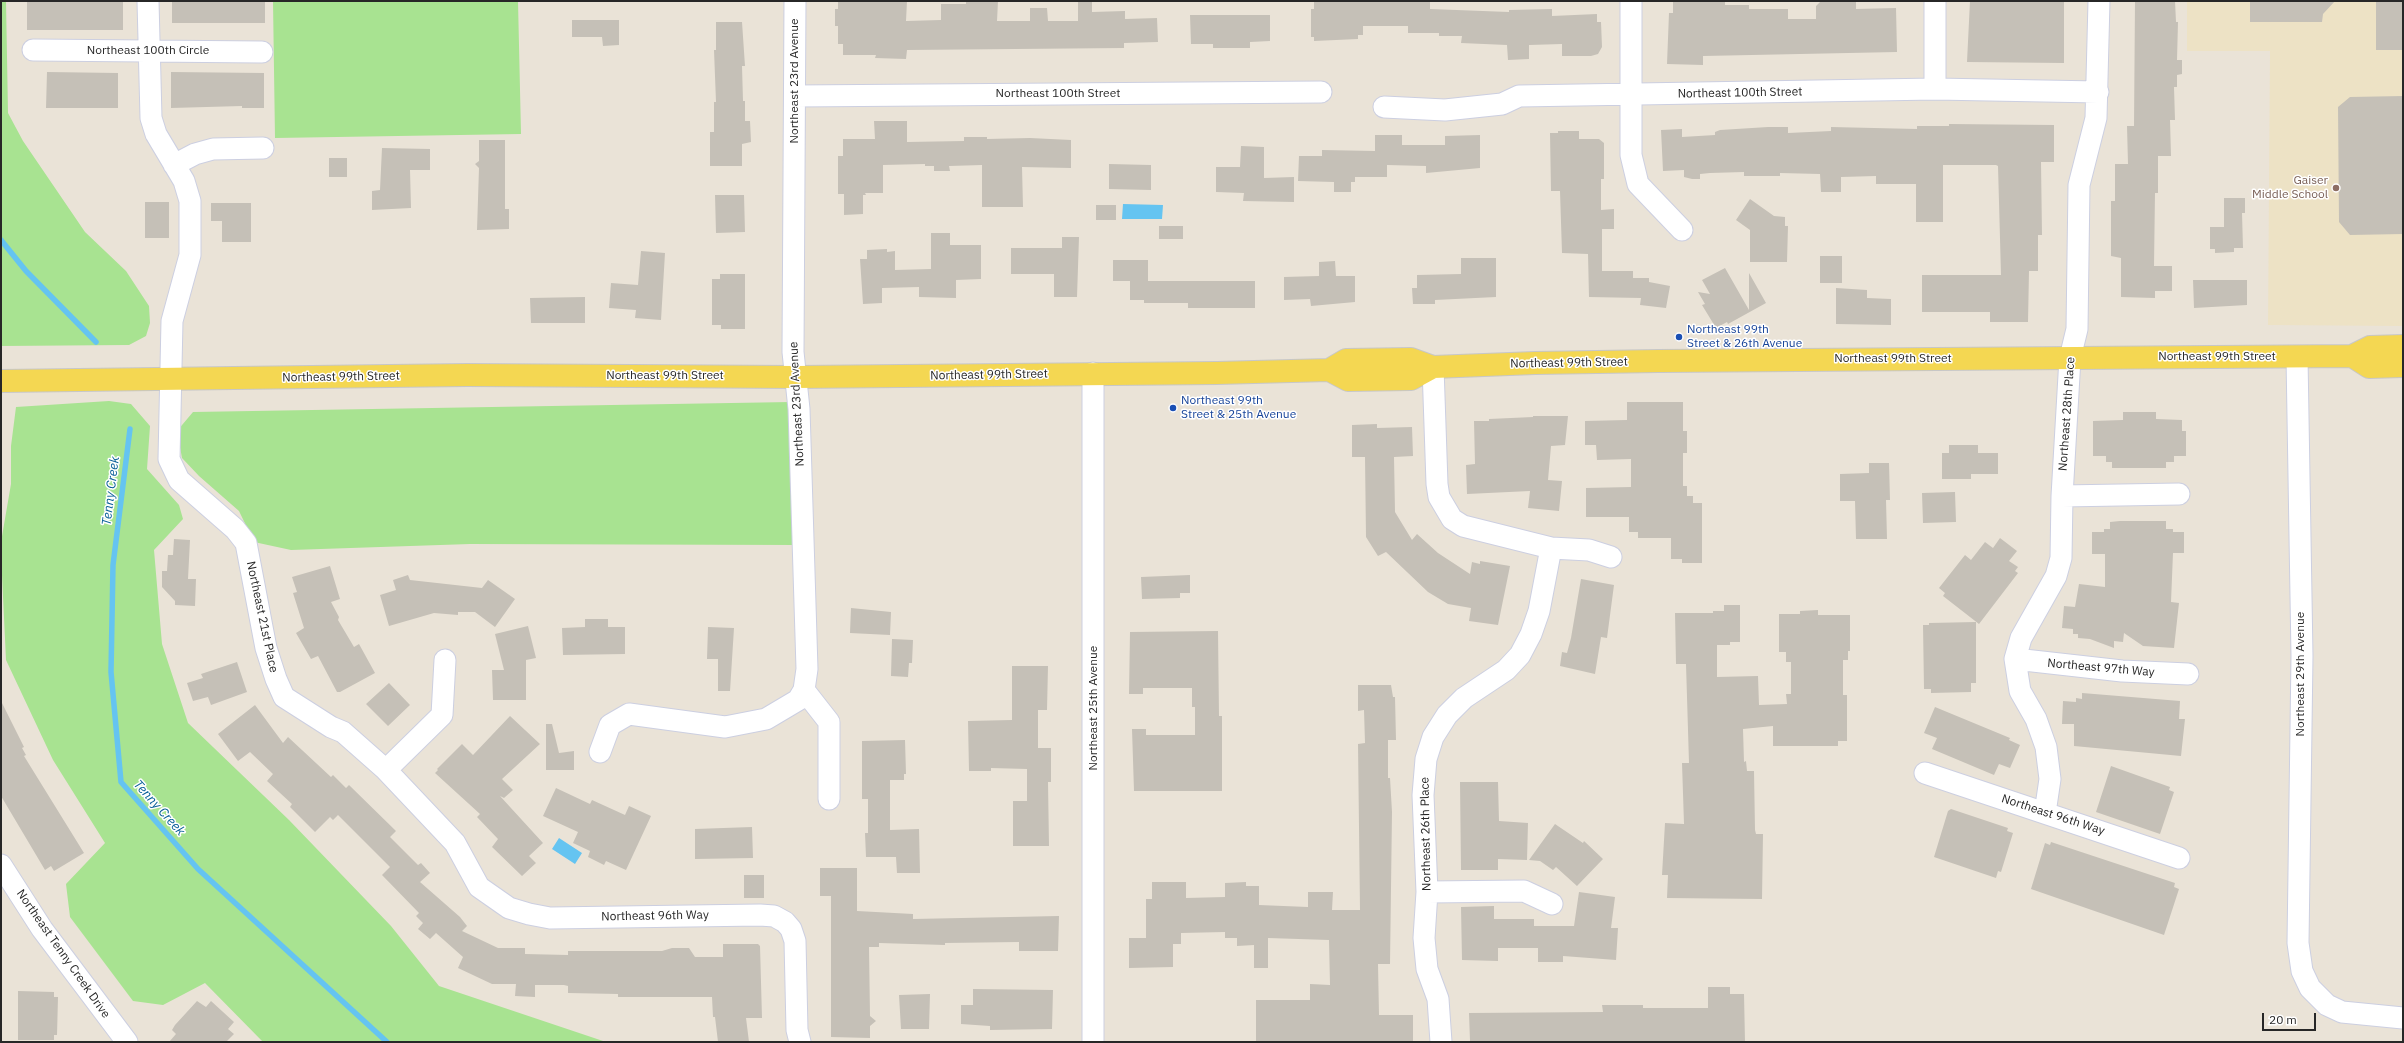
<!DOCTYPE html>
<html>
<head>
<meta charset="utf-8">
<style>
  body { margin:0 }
  #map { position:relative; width:2404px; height:1043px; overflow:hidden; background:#eae3d7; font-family:"IBM Plex Sans",sans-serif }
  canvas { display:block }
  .frame { position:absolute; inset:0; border:2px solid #272727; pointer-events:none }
  .scale { position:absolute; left:2262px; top:1013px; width:54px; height:18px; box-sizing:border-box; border:2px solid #272727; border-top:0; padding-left:5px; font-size:12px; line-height:14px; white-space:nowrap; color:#272727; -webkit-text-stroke:3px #fff; paint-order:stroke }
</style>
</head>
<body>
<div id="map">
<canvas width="2404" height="1043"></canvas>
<div class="frame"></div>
<div class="scale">20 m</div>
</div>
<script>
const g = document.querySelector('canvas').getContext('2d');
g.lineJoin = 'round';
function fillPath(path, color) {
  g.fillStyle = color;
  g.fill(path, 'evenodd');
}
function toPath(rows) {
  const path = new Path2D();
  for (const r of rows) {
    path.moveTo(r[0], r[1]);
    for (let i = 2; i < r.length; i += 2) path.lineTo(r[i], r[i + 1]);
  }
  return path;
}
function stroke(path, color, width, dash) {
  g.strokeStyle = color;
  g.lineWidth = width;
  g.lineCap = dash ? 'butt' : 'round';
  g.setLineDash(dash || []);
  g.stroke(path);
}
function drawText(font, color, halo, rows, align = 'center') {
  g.font = font + ' "IBM Plex Sans",sans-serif';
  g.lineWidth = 3;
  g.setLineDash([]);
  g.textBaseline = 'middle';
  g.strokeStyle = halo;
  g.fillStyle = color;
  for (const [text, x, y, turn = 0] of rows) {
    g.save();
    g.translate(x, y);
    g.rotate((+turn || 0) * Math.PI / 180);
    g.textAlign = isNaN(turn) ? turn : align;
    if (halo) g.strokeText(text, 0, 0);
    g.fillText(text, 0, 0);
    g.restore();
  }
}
const education = toPath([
  [2187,1,2403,1,2403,326,2268,325,2270,51,2187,51]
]);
const green = toPath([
  [1,1,6,1,8,113,23,141,85,232,126,271,149,306,150,323,146,336,129,345,1,346],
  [273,1,518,1,521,134,275,138],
  [109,401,131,404,150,426,147,469,179,505,183,519,154,550,162,644,188,723,289,820,391,926,439,986,606,1042,263,1042,205,983,163,1005,133,1001,70,917,66,884,105,843,53,760,6,660,1,554,1,542,11,484,11,446,16,407],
  [791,402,799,545,470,544,291,550,254,542,239,511,199,476,182,458,177,431,193,412]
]);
const water = toPath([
  [1123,204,1163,205,1162,219,1122,219],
  [559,838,582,853,575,864,552,849]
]);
const stream = toPath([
  [1,240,26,271,96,342],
  [130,429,113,565,111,672,121,782,198,869,387,1042]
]);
const building = toPath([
  [27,1,123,1,123,30,27,30],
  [172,1,265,1,265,23,172,23],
  [838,1,907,1,906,21,941,20,941,4,966,4,966,1,998,1,997,21,1030,21,1030,8,1047,8,1048,21,1078,21,1078,1,1092,1,1092,12,1125,11,1125,19,1157,18,1158,42,1124,43,1124,48,907,50,906,59,875,58,876,55,843,55,843,44,838,44,838,26,835,26,835,9,838,9],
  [1314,1,1430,1,1430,9,1509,12,1509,10,1552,9,1552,16,1597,14,1597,22,1601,22,1602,47,1598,54,1591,56,1562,56,1562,44,1529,45,1529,59,1508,60,1507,45,1461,43,1462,36,1439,36,1439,33,1408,33,1408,26,1363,26,1363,35,1358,35,1358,39,1314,41,1314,37,1311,37,1311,9,1314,9],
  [1673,1,1725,1,1725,5,1749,5,1749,9,1788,9,1788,19,1816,19,1816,6,1821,1,1856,1,1856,9,1896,8,1897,52,1703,56,1703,65,1667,64,1669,13,1673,13],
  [1970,1,2064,1,2064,63,1967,62],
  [2135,1,2175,1,2176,22,2178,22,2177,60,2182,60,2182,74,2177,75,2177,87,2174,87,2175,120,2170,120,2171,156,2158,156,2158,193,2155,193,2154,266,2172,266,2172,291,2155,291,2155,298,2121,297,2121,258,2111,256,2111,201,2115,201,2115,164,2128,164,2127,126,2134,126],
  [2250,1,2335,1,2323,14,2322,22,2250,22],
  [2376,1,2403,1,2403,50,2376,50],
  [1190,15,1270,15,1270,41,1250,42,1250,48,1213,48,1213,44,1191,44],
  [572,20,619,20,619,45,603,46,602,37,572,37],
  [716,22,742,22,745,66,742,66,743,101,745,101,745,121,750,121,751,142,742,144,742,166,710,166,710,132,714,132,714,102,716,102,714,50,716,50],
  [47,72,118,73,118,108,46,108],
  [171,72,264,73,264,108,242,108,242,106,171,108],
  [2403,96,2403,234,2350,235,2339,222,2338,107,2350,97],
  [874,121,907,121,907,142,964,141,964,137,987,137,987,139,1030,138,1071,140,1071,168,1022,167,1023,207,982,207,982,165,949,166,950,171,934,171,934,166,925,166,925,164,883,165,883,193,865,193,866,195,863,195,863,214,844,215,844,194,838,194,838,156,843,156,843,139,875,139],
  [1949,124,2054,125,2054,162,2041,162,2042,235,2038,235,2038,271,2029,271,2028,322,1990,322,1990,312,1922,312,1922,275,2001,275,1998,166,1996,165,1943,165,1943,222,1916,222,1916,184,1876,184,1876,176,1841,177,1841,192,1821,192,1820,174,1780,173,1780,176,1744,176,1744,172,1710,173,1700,174,1700,179,1692,179,1684,177,1684,170,1663,171,1661,130,1682,129,1682,137,1715,135,1715,132,1720,130,1768,127,1788,127,1788,133,1831,131,1831,127,1917,129,1917,126,1949,126],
  [1558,131,1579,131,1579,139,1599,139,1604,143,1604,179,1601,179,1601,210,1614,209,1614,229,1602,229,1602,271,1633,271,1633,278,1649,278,1649,282,1670,286,1666,308,1640,305,1641,298,1589,297,1588,254,1562,253,1560,191,1551,191,1550,133,1558,133],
  [1375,135,1402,135,1402,145,1445,145,1445,136,1480,135,1480,168,1426,173,1426,166,1387,165,1387,177,1355,177,1355,182,1351,182,1351,192,1334,192,1334,182,1298,181,1299,156,1322,156,1322,150,1375,151],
  [479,140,505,140,505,209,509,209,509,229,477,230,479,168,475,164,479,161],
  [1241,146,1264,147,1264,178,1294,177,1294,202,1243,201,1244,193,1216,192,1216,167,1240,167],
  [382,148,430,149,430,170,410,170,411,208,372,210,372,191,380,190],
  [329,158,347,158,347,177,329,177],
  [1109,164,1151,165,1151,190,1109,189],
  [715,195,744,195,745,232,716,233],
  [2224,198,2245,198,2245,213,2242,213,2243,248,2234,248,2234,252,2215,253,2215,249,2210,249,2210,227,2224,227],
  [1750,199,1774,216,1785,217,1785,226,1788,226,1787,262,1750,262,1750,230,1736,220],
  [145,202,169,202,169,238,145,238],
  [211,203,251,203,251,242,222,242,222,221,211,221],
  [1096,205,1116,205,1116,220,1096,220],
  [1159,226,1183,226,1183,239,1159,239],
  [931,233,950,233,950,245,981,245,981,279,956,280,956,298,919,297,919,287,882,288,882,303,863,304,860,259,867,259,867,250,887,249,887,252,895,251,895,270,931,269],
  [1062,237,1079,237,1077,297,1054,297,1054,274,1011,274,1011,248,1062,248],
  [641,251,665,253,661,320,635,318,636,310,609,308,611,283,638,285],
  [1820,256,1842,256,1842,283,1820,283],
  [1461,258,1496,258,1496,297,1435,300,1435,304,1413,304,1412,288,1417,288,1417,275,1461,274],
  [1113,260,1148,260,1148,281,1255,281,1255,308,1188,308,1188,303,1144,303,1144,300,1130,300,1130,281,1113,281],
  [1335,261,1336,276,1355,276,1355,302,1311,306,1310,299,1284,300,1284,277,1319,276,1319,262],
  [1725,268,1749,310,1749,273,1766,303,1728,324,1727,322,1716,328,1702,305,1705,304,1698,292,1710,294,1702,280],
  [720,274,745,274,745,329,721,329,721,325,712,325,712,279,720,279],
  [2193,280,2247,280,2247,305,2194,308],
  [1836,288,1867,290,1867,298,1891,299,1891,325,1836,324],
  [585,297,585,323,531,323,530,298],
  [1627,402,1683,402,1683,431,1687,431,1687,453,1683,453,1683,486,1687,486,1687,496,1693,496,1693,503,1702,503,1702,563,1682,563,1682,559,1671,559,1671,538,1638,538,1638,532,1629,532,1629,517,1586,517,1586,488,1631,487,1631,459,1597,460,1596,445,1585,445,1585,421,1627,420],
  [2123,412,2156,412,2156,419,2182,420,2182,431,2186,431,2186,456,2174,456,2174,462,2166,462,2166,468,2112,468,2112,462,2106,462,2106,456,2093,456,2093,421,2123,420],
  [1533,416,1568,416,1565,445,1551,446,1548,480,1562,481,1559,511,1528,508,1530,491,1467,494,1466,465,1475,464,1474,421,1489,421,1489,419,1533,417],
  [1377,424,1377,428,1412,427,1413,456,1394,457,1395,512,1412,540,1417,534,1438,553,1470,574,1472,562,1480,564,1480,561,1510,566,1498,625,1469,621,1471,608,1448,604,1428,592,1386,552,1378,556,1366,537,1365,457,1352,457,1352,425],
  [1949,445,1978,445,1978,453,1998,453,1998,474,1971,474,1971,479,1942,479,1942,453,1949,453],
  [1869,463,1889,463,1890,500,1886,500,1887,539,1856,539,1855,501,1840,501,1840,474,1869,473],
  [1955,492,1956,522,1923,523,1922,493],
  [2120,521,2166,521,2166,529,2173,529,2173,532,2184,532,2184,553,2173,553,2171,602,2179,603,2174,648,2143,646,2124,633,2123,642,2114,641,2114,648,2090,639,2078,638,2078,634,2073,634,2073,629,2062,628,2064,606,2075,607,2079,584,2105,587,2105,554,2092,554,2092,532,2104,532,2104,529,2110,529,2110,522],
  [2000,538,2017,551,2009,561,2018,567,2015,571,2018,573,1979,624,1943,596,1945,593,1939,588,1965,555,1971,560,1985,542,1993,548],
  [174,539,190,540,188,579,196,579,195,606,175,605,175,601,162,587,162,571,167,571,168,555,173,555],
  [330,566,340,599,331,602,339,617,338,620,354,647,359,644,375,673,340,692,337,692,318,656,311,659,296,633,304,628,293,593,297,592,292,577],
  [408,575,410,580,482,588,488,580,515,599,495,627,475,612,458,612,458,615,434,613,389,626,380,595,396,590,393,580],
  [1190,575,1190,593,1180,593,1180,598,1142,599,1141,577],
  [1581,579,1614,585,1607,638,1601,637,1595,674,1560,666,1562,652,1567,653,1571,638],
  [1724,605,1740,605,1740,642,1730,642,1730,645,1717,645,1717,677,1758,676,1759,705,1787,704,1786,694,1791,694,1791,662,1786,662,1786,652,1779,652,1779,614,1800,614,1800,611,1818,610,1818,615,1850,615,1850,651,1848,651,1848,660,1843,660,1843,695,1847,695,1847,741,1838,741,1838,746,1773,746,1773,726,1743,729,1744,762,1746,761,1747,771,1754,771,1755,830,1756,834,1763,834,1762,899,1667,898,1668,875,1662,875,1665,823,1684,824,1682,763,1689,763,1686,664,1676,664,1675,613,1713,613,1713,611,1724,611],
  [851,608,891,612,890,635,850,633],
  [585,619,608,619,608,627,625,627,625,654,563,655,562,628,585,627],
  [1976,622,1976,683,1971,683,1971,692,1931,693,1931,689,1924,689,1923,625,1929,625,1929,623],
  [528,626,536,658,526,660,526,700,493,700,492,670,504,670,495,634],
  [708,627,734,628,730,691,718,691,718,659,707,659],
  [1218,631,1219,716,1222,716,1222,791,1134,791,1132,729,1146,729,1146,735,1195,735,1195,707,1192,707,1192,688,1143,688,1143,694,1129,694,1130,632],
  [892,639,913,640,912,663,909,663,908,677,891,676],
  [237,662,247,692,211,705,208,697,193,701,187,683,203,678,201,674],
  [1012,666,1048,666,1047,710,1038,710,1038,748,1051,748,1051,782,1048,782,1049,846,1013,846,1013,801,1027,801,1027,769,991,768,991,771,969,771,968,721,1012,720],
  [389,683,410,705,388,726,366,704],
  [1358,685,1391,685,1393,697,1395,697,1396,740,1388,740,1388,778,1390,778,1392,812,1390,964,1378,964,1379,1015,1413,1015,1413,1042,1256,1042,1256,1000,1310,1000,1310,984,1330,985,1329,940,1268,938,1268,968,1254,968,1254,945,1237,946,1237,938,1225,938,1225,932,1181,933,1181,944,1173,944,1173,967,1129,968,1129,938,1146,938,1146,899,1152,899,1152,882,1186,882,1186,898,1225,897,1225,883,1246,882,1246,886,1259,886,1259,905,1308,907,1308,892,1333,892,1332,910,1360,910,1358,744,1365,743,1364,710,1358,711],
  [2082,693,2180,701,2179,719,2185,719,2181,756,2074,746,2074,724,2062,724,2063,701,2076,702,2076,698,2082,699],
  [1,701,24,747,22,748,26,755,24,756,84,853,54,871,51,866,45,870,1,796],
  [255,705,283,743,288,737,331,777,333,775,346,788,349,785,396,831,390,837,418,865,421,863,430,873,420,882,460,917,467,926,462,931,498,948,525,948,525,954,568,955,568,951,662,951,672,948,689,948,695,957,723,957,723,944,758,944,760,946,762,1018,746,1018,749,1042,718,1042,715,1017,713,1017,712,997,618,997,618,994,568,993,568,986,564,985,535,985,535,997,515,996,516,984,492,984,458,968,463,957,436,933,430,939,418,929,423,923,416,916,419,913,382,875,390,867,338,815,333,820,330,817,315,832,290,807,292,804,267,781,273,774,250,752,238,761,218,734],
  [1935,707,2010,738,2009,740,2020,745,2010,768,1999,764,1994,775,1932,749,1937,738,1924,733],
  [510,716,540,744,502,779,513,790,504,798,500,796,543,843,529,856,536,863,522,876,492,847,498,839,477,817,480,814,435,773,438,770,437,769,462,744,473,755],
  [546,724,552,724,559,753,574,751,574,770,546,770],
  [905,740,906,774,904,774,904,780,890,780,890,830,919,829,920,873,897,873,896,857,866,857,865,833,868,833,868,799,862,799,862,741],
  [2111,766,2170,787,2169,790,2174,792,2160,834,2096,812],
  [1460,782,1498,782,1499,821,1528,823,1527,860,1498,859,1498,870,1461,870],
  [556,788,590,804,592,800,625,815,629,806,651,816,626,870,606,861,604,865,588,857,590,851,573,843,578,832,543,816],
  [1951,809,2008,828,2007,831,2013,833,2001,872,1998,871,1996,878,1934,857,1948,811],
  [1555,824,1583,843,1584,841,1603,859,1577,886,1556,867,1553,870,1540,861,1529,860],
  [752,827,753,858,695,859,695,829],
  [2051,842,2175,883,2174,887,2179,889,2164,935,2031,889,2045,843,2050,845],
  [820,868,857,868,857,911,913,914,913,919,1059,916,1058,951,1019,951,1019,942,945,943,945,945,879,943,879,947,869,947,870,1016,876,1021,870,1026,870,1038,831,1037,831,896,820,896],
  [744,875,764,875,764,898,744,898],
  [1579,892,1615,897,1611,928,1618,928,1616,960,1563,956,1563,962,1538,962,1538,948,1498,948,1498,961,1462,960,1461,907,1494,906,1494,919,1534,919,1534,926,1574,926],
  [1708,987,1730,987,1730,994,1744,994,1745,1042,1470,1041,1469,1013,1603,1012,1602,1005,1643,1005,1643,1008,1708,1008],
  [973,989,1053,990,1052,1029,990,1030,990,1026,961,1024,961,1005,973,1005],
  [18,991,54,992,54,997,58,997,57,1035,54,1035,54,1040,18,1040],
  [930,994,929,1029,901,1029,899,995],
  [197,1001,206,1007,211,1001,234,1022,228,1029,234,1034,226,1042,169,1042,176,1034,172,1030,175,1025]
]);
const minor = toPath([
  [148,1,151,118,156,134,184,181,190,201,190,255,172,321,169,459,179,480,235,529,246,543,266,648,276,679,284,697,331,727,343,732,386,770,455,843,479,887,509,908,529,914,550,918,760,915,774,916,785,922,791,929,795,941,797,1030,800,1042],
  [795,1,793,352,799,409,807,669,804,690,829,722,829,799],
  [1631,1,1631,155,1638,184,1682,230],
  [1935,1,1935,89],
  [33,50,262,52],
  [795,96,1321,92],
  [1384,107,1445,110,1502,104,1519,96,1935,89,2098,92],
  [174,165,195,154,213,149,263,148],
  [2297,357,2302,656,2298,943,2302,971,2310,988,2327,1005,2342,1012,2403,1018],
  [1433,367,1437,484,1439,497,1452,519,1463,526,1551,548,1589,550,1611,557],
  [1093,373,1093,1042],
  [2062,496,2179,494],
  [2015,659,2122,671,2188,674],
  [600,752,610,725,629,714,725,727,766,719,798,700,804,690],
  [386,770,442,715,445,660],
  [1925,773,2179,858],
  [2045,813,2050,779,2046,747,2036,719,2020,691,2015,659,2021,638,2056,576,2061,558,2062,496,2070,358,2077,329,2079,185,2096,118,2099,1],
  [1,865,42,929,127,1042],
  [1427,892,1524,891,1552,904],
  [1441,1042,1438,999,1427,969,1424,938,1427,892,1423,795,1426,759,1433,737,1447,715,1464,698,1506,670,1520,655,1531,634,1539,611,1551,548]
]);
const major = toPath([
  [2352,356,2369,367,2403,366],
  [1329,370,1348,380,1411,379,1433,367],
  [1,381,467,375,796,377,1217,373,1329,370,1346,360,1411,359,1433,367,1535,363,1659,361,2352,356,2370,347,2403,346]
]);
const markers = [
  [2336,188,4,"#8d6e63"],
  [1679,337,4,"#1a4fb4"],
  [1173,408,4,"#1a4fb4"]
];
const streetNames = [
  ["Northeast 100th Circle",148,51],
  ["Northeast 23rd Avenue",795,81,-90],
  ["Northeast 100th Street",1740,93,-1],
  ["Northeast 100th Street",1058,94],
  ["Northeast 99th Street",2217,357],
  ["Northeast 99th Street",1893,359],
  ["Northeast 99th Street",1569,363,-1],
  ["Northeast 99th Street",989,375,-1],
  ["Northeast 99th Street",665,376],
  ["Northeast 99th Street",341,377,-1],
  ["Northeast 23rd Avenue",797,404,-93],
  ["Northeast 28th Place",2067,414,-86],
  ["Northeast 21st Place",262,617,78],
  ["Northeast 97th Way",2101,668,5],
  ["Northeast 29th Avenue",2301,674,-90],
  ["Northeast 25th Avenue",1094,708,-90],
  ["Northeast 96th Way",2053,815,18],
  ["Northeast 26th Place",1426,834,-91],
  ["Northeast 96th Way",655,916,-1],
  ["Northeast Tenny Creek Drive",63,954,55]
];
const educationNames = [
  ["Gaiser",2328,181],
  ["Middle School",2328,195]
];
const transitNames = [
  ["Northeast 99th",1687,330],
  ["Street & 26th Avenue",1687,344],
  ["Northeast 99th",1181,401],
  ["Street & 25th Avenue",1181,415]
];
const waterNames = [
  ["Tenny Creek",111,491,-83],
  ["Tenny Creek",159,808,48]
];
fillPath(education, '#ede2c5');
fillPath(green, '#a8e391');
fillPath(water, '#65c4f1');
stroke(stream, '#65c4f1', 5.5);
fillPath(building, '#c5c0b7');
stroke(minor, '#cccfe1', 23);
stroke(major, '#c7c7c7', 24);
stroke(minor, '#fff', 21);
stroke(major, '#f4d752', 22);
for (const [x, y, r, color] of markers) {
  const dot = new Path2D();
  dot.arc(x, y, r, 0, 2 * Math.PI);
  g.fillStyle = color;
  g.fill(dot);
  stroke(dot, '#fff', 1.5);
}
drawText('12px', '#272727', '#fff', streetNames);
drawText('12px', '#785e54', '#fff', educationNames, 'right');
drawText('12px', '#164399', '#fff', transitNames, 'left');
drawText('italic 13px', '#095f98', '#fff', waterNames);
</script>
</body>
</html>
